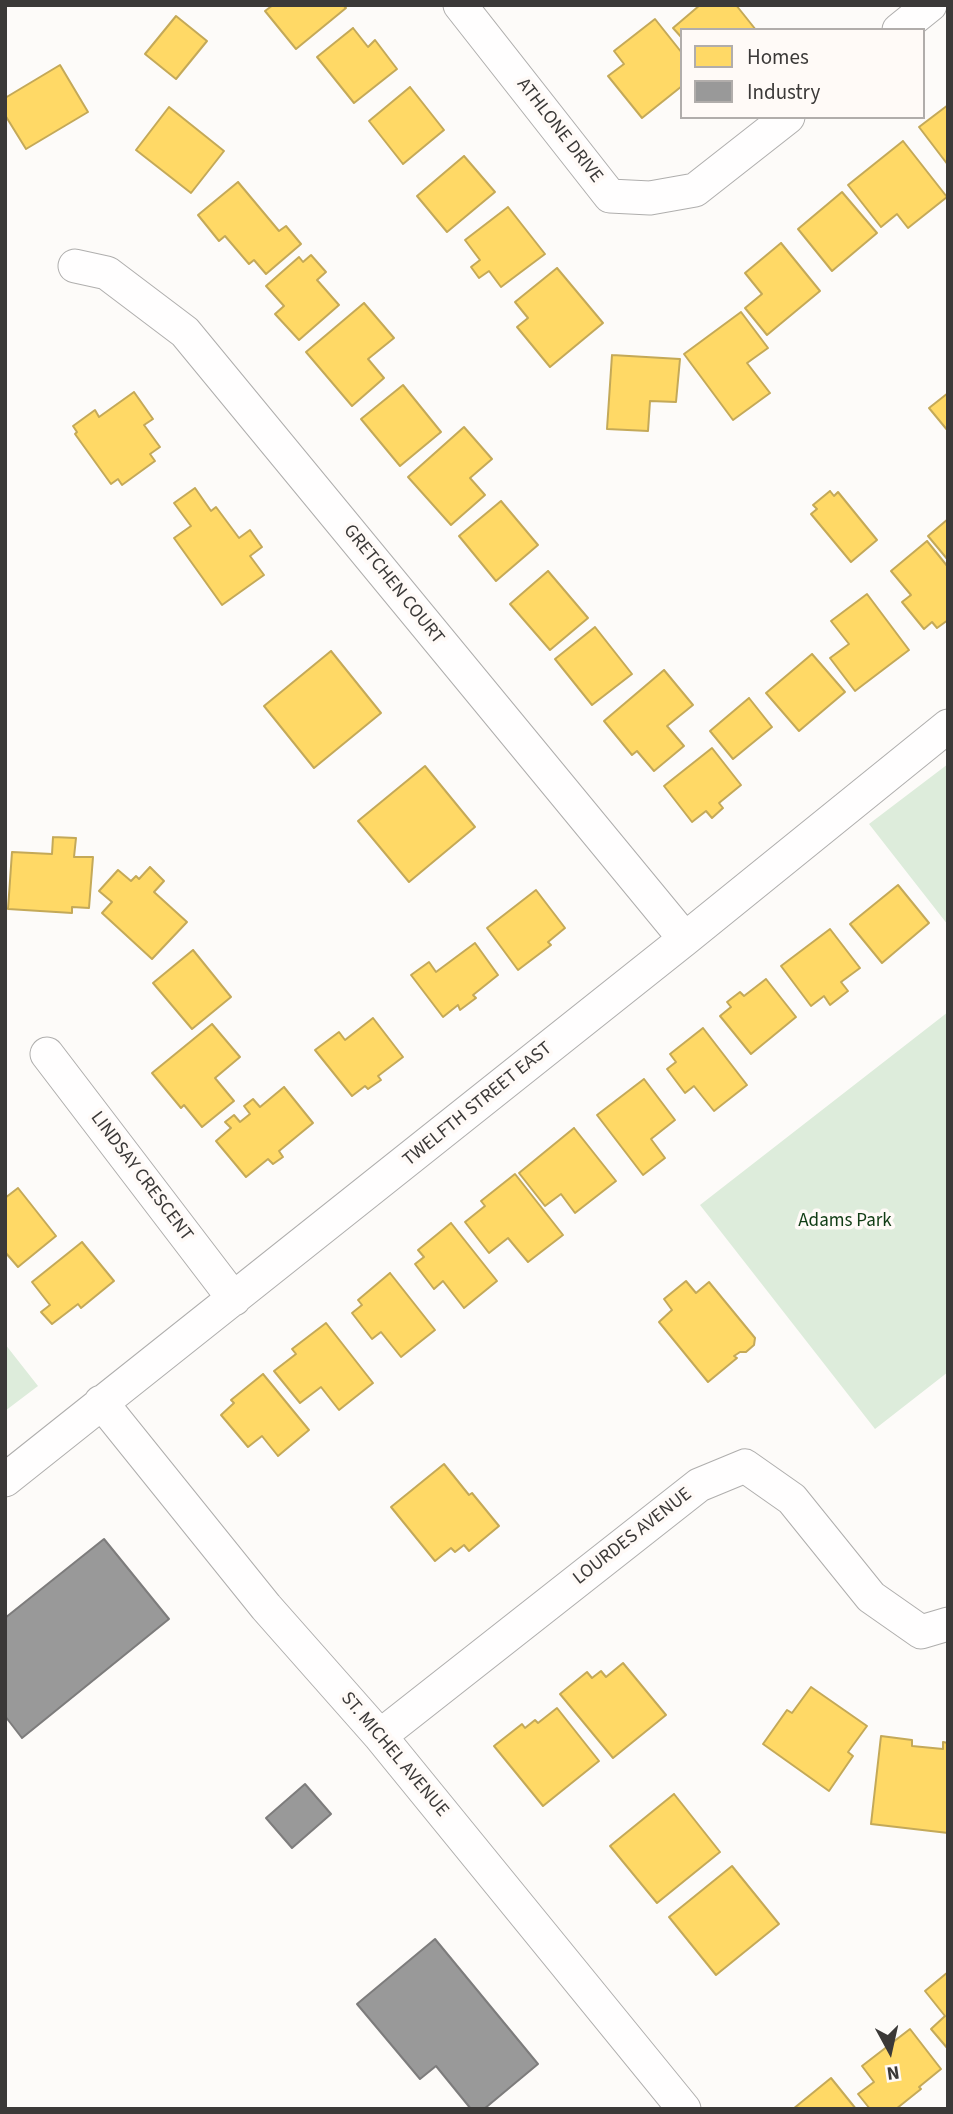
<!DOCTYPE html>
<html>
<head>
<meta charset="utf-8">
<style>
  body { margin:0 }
  #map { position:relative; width:953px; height:2114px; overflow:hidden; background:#fdfbf9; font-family:"Source Sans 3",sans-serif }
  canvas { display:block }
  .frame { position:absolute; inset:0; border:7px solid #3b3938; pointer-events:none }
  .legend { position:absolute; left:680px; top:28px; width:245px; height:91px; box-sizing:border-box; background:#fffaf7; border:2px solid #b1adab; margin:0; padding:9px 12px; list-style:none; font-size:21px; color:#3b3938 }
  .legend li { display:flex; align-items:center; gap:14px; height:35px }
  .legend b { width:35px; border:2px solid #b1adab }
  .north { position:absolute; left:855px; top:2016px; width:70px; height:70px; -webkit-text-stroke:5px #fffaf7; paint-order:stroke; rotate:172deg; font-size:19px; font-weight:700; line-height:28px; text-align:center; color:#3b3938 }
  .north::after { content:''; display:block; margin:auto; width:24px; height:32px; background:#3b3938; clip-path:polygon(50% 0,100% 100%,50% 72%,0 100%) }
</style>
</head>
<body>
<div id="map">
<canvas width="953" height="2114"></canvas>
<div class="frame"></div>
<ul class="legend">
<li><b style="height:19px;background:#ffd966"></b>Homes</li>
<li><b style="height:19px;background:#999"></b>Industry</li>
</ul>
<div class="north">N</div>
</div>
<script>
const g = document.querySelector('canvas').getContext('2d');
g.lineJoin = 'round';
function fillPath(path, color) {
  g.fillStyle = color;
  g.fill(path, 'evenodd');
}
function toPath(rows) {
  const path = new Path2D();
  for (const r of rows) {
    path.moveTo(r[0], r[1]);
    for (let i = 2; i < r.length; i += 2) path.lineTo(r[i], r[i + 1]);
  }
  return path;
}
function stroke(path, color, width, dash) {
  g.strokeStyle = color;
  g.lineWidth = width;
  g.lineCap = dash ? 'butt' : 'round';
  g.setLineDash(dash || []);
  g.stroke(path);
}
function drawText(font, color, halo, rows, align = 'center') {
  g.font = font + ' "Source Sans 3",sans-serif';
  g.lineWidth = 7;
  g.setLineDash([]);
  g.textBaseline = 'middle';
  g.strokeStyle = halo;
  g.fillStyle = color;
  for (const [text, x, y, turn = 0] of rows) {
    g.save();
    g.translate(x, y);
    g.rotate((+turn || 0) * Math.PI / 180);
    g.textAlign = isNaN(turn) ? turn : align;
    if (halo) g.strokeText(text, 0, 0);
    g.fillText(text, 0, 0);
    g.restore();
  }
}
const green = toPath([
  [948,764,948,925,869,824],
  [948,1012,948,1372,875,1429,700,1205],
  [5,1344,38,1386,5,1411]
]);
const homes = toPath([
  [273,5,343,5,346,8,296,49,265,11,273,5],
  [700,5,736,5,756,30,682,30,682,38,673,28,700,5],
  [176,16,207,41,176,79,145,54,176,16],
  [655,19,682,53,682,86,642,118,608,76,624,64,614,51,655,19],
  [353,28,368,47,375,40,397,69,354,103,317,57,353,28],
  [60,65,88,112,26,149,5,115,5,98,60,65],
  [410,87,444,130,403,164,369,121,410,87],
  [948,105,948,165,919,127,948,105],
  [169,107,224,151,191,193,136,150,169,107],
  [903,141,947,197,908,228,897,214,881,227,848,185,903,141],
  [464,156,495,192,447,232,417,196,464,156],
  [238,182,279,231,286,226,301,244,266,274,254,260,249,264,225,236,219,241,198,215,238,182],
  [842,192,877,233,832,271,798,229,842,192],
  [508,207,545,254,501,287,489,271,479,278,471,267,480,260,465,240,508,207],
  [781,243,820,291,767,335,745,308,762,294,745,273,781,243],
  [311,255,326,272,317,280,339,305,299,340,275,314,284,306,266,286,299,257,303,262,311,255],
  [557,268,603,323,550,367,517,327,528,318,515,302,557,268],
  [364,303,394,338,368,359,384,378,352,406,306,352,364,303],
  [741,312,768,348,747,363,770,393,733,420,684,354,741,312],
  [612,355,680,359,676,402,650,401,648,431,607,429,612,355],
  [403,385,441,432,400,466,361,419,403,385],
  [134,392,153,419,144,425,160,447,150,454,155,461,122,485,118,479,111,484,75,434,77,432,73,426,95,410,99,417,134,392],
  [948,393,948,431,929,408,948,393],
  [464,427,492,459,470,478,485,495,451,525,408,477,464,427],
  [195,488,211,511,216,507,239,538,250,530,262,547,250,556,264,575,222,605,174,538,191,526,174,503,195,488],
  [830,491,834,496,838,492,877,540,851,562,811,514,817,509,813,505,830,491],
  [501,501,538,545,496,581,459,536,501,501],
  [948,519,948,560,928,536,948,519],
  [927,541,948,567,948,620,937,628,932,622,924,629,902,602,911,595,891,571,927,541],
  [548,571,588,618,550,650,510,604,548,571],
  [867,594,909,650,855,691,830,658,849,644,831,621,867,594],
  [595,627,632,674,592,705,555,659,595,627],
  [331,651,381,713,314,768,264,706,331,651],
  [812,654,845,692,799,731,766,693,812,654],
  [664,670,693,705,667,726,684,746,654,771,637,751,632,755,604,721,664,670],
  [749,698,772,727,733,759,710,731,749,698],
  [712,748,741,785,719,803,723,808,712,818,706,811,692,822,664,786,712,748],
  [425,766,475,827,409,882,358,821,425,766],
  [53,837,76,838,74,857,93,857,89,908,72,907,72,913,8,909,12,852,52,854,53,837],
  [150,867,164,881,154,892,187,922,152,959,102,913,112,902,99,891,118,870,131,881,136,876,139,879,150,867],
  [898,885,929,923,882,963,850,924,898,885],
  [536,890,565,928,548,942,551,945,518,970,487,928,536,890],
  [830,929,860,968,841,982,848,991,830,1005,824,996,811,1006,781,966,830,929],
  [475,943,498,975,473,995,476,998,460,1010,458,1005,443,1017,411,975,429,962,436,972,475,943],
  [193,950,231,997,192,1029,153,983,193,950],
  [766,979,796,1017,751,1054,720,1016,731,1007,727,1002,740,992,744,996,766,979],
  [373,1018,403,1057,378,1076,381,1080,368,1089,365,1086,352,1096,315,1050,339,1032,345,1040,373,1018],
  [212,1024,240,1057,215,1078,234,1101,202,1127,184,1105,181,1108,152,1073,212,1024],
  [703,1028,747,1085,714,1111,694,1086,685,1093,667,1069,676,1062,670,1054,703,1028],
  [644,1079,675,1120,651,1139,665,1158,643,1175,597,1115,644,1079],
  [284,1087,313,1123,279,1151,283,1157,273,1164,268,1159,246,1177,216,1141,231,1128,225,1122,234,1115,240,1122,250,1114,244,1106,253,1099,260,1107,284,1087],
  [574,1128,616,1181,575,1213,561,1194,545,1206,519,1173,574,1128],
  [515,1174,563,1235,528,1262,508,1238,489,1253,465,1222,485,1206,481,1201,515,1174],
  [18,1188,56,1236,18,1267,5,1252,5,1198,18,1188],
  [451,1223,497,1281,464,1308,443,1281,434,1289,415,1264,424,1257,418,1250,451,1223],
  [82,1242,114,1281,81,1308,78,1304,52,1324,41,1312,50,1305,32,1282,82,1242],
  [390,1273,435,1330,401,1357,381,1332,372,1339,352,1313,362,1305,358,1300,390,1273],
  [686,1281,696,1293,709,1282,755,1338,754,1345,746,1352,740,1352,734,1356,737,1358,708,1382,659,1322,672,1310,664,1299,686,1281],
  [326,1323,373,1383,339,1410,321,1387,300,1403,274,1371,296,1354,292,1349,326,1323],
  [263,1374,309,1430,278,1456,262,1436,248,1447,221,1415,234,1403,231,1400,263,1374],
  [444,1464,469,1495,472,1493,499,1526,469,1551,464,1545,455,1552,451,1548,435,1561,391,1507,444,1464],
  [623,1663,666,1715,613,1758,560,1694,587,1672,592,1678,601,1671,606,1677,623,1663],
  [811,1687,867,1726,848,1752,853,1756,829,1791,763,1744,787,1710,792,1713,811,1687],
  [557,1708,599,1761,543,1806,494,1746,522,1724,525,1728,535,1720,538,1723,557,1708],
  [881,1736,912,1740,912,1746,943,1749,943,1742,948,1743,948,1833,871,1824,881,1736],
  [674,1794,720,1852,657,1903,610,1846,674,1794],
  [732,1866,779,1924,716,1975,669,1917,732,1866],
  [948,1972,948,2049,931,2029,945,2016,925,1991,948,1972],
  [910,2029,941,2069,919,2087,921,2089,896,2109,870,2109,858,2094,874,2082,862,2066,910,2029],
  [831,2078,856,2109,793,2109,831,2078]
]);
const industry = toPath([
  [104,1539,169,1619,22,1738,5,1716,5,1618,104,1539],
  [305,1784,331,1814,292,1848,266,1818,305,1784],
  [435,1939,538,2064,484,2109,471,2109,436,2066,420,2079,357,2004,435,1939]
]);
const minor = toPath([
  [460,5,610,196,650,198,695,190,788,117],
  [899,30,930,5],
  [75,266,107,273,185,332,685,939],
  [47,1054,234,1299],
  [101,1402,266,1607,380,1736,684,2109],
  [5,1480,685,939,948,726],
  [380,1736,699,1485,745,1466,792,1499,871,1597,921,1632,948,1624]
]);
const streetNames = [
  ["ATHLONE DRIVE",559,131,52],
  ["GRETCHEN COURT",393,585,51],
  ["TWELFTH STREET EAST",478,1105,-39],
  ["LINDSAY CRESCENT",141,1177,53],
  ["LOURDES AVENUE",633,1537,-38],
  ["ST. MICHEL AVENUE",394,1755,50]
];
const parkNames = [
  ["Adams Park",845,1222]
];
fillPath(green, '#ddecdb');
fillPath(homes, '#ffd966');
stroke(homes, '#c4a958', 2);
fillPath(industry, '#999');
stroke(industry, '#7d7c7c', 2);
stroke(minor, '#afaead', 35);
stroke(minor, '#fffefe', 33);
drawText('19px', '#3b3938', '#fffaf7', streetNames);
drawText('19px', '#103c14', '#fffaf7', parkNames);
</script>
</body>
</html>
